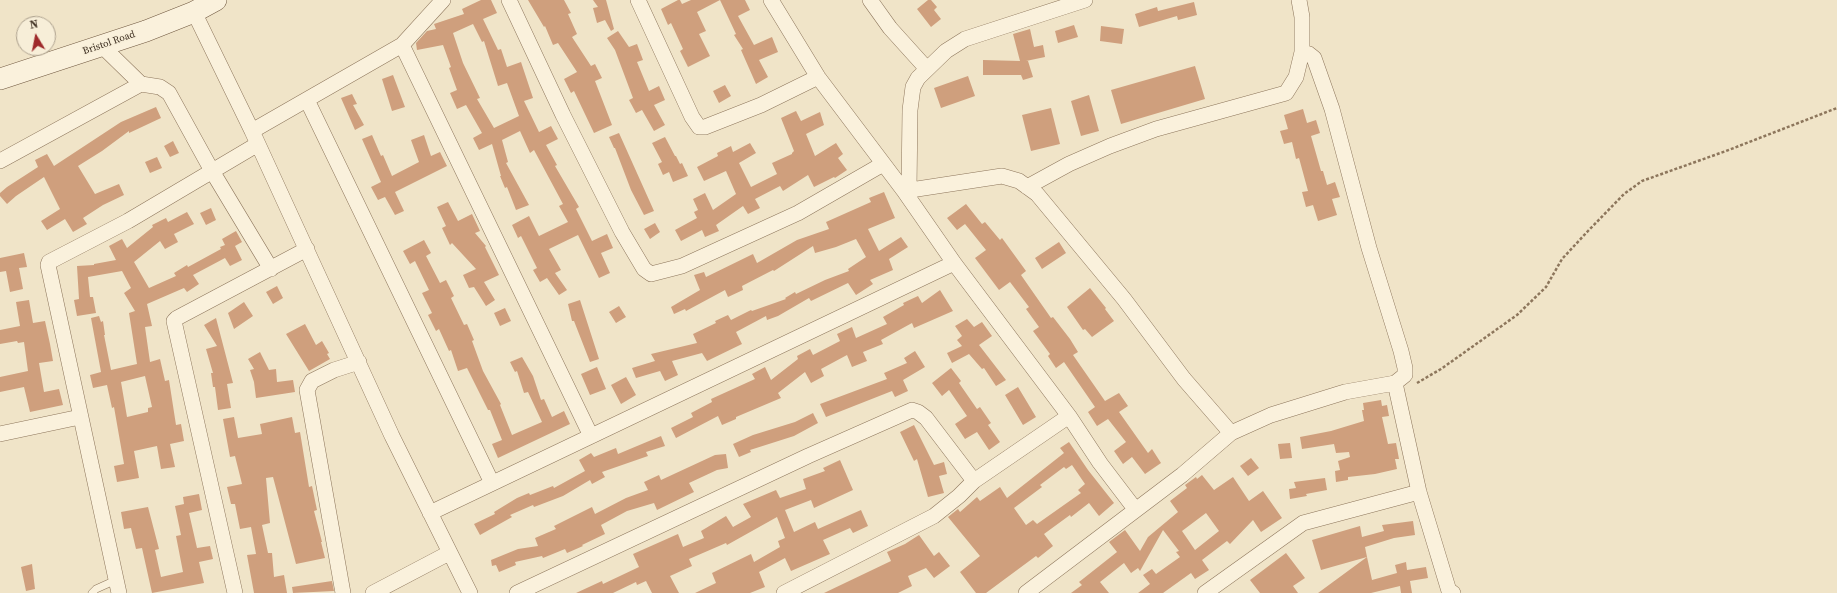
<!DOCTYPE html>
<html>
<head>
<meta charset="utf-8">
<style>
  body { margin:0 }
  #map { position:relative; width:1837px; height:593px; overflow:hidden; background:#f0e4c8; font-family:"Source Serif 4",serif }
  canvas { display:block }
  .north { position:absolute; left:16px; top:16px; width:40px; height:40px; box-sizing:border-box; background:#f7eed8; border:1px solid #ada18e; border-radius:50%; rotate:350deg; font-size:11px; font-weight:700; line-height:16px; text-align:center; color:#3d2e20 }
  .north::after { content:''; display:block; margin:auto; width:14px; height:18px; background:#9e2a2b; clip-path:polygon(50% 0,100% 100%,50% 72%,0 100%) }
</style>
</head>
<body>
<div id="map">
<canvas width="1837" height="593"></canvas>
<div class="north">N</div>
</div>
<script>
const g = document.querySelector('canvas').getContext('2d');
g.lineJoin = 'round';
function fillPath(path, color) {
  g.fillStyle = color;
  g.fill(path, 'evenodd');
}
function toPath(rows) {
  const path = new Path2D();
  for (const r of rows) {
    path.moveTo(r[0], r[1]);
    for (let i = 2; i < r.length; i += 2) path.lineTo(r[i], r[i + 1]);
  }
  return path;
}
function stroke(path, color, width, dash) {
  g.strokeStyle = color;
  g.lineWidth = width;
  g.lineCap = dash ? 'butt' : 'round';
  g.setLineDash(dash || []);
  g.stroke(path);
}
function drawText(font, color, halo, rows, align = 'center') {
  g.font = font + ' "Source Serif 4",serif';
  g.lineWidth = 3;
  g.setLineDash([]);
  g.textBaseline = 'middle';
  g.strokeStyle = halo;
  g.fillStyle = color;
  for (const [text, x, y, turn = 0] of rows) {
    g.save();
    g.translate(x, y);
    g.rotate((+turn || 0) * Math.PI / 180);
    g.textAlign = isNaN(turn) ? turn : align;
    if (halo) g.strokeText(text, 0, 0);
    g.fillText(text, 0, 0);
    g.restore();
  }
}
const building = toPath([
  [481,0,491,0,497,13,483,19,498,50,501,49,507,67,521,62,533,98,524,101,539,132,551,126,558,139,546,145,557,165,555,166,579,207,576,209,592,241,607,234,613,248,601,253,610,273,599,278,578,235,549,249,561,270,555,273,567,290,559,295,547,278,540,282,533,270,537,268,521,236,518,238,512,225,529,216,539,236,568,222,559,206,563,204,534,150,530,153,520,131,502,140,508,162,506,163,529,205,516,210,507,187,505,188,500,176,501,176,492,144,479,150,473,138,482,133,466,105,457,109,450,93,457,90,449,68,451,67,443,45,417,50,416,43,427,31,436,29,434,24,464,14,462,9],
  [473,24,482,42,484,41,498,86,507,83,519,116,494,128,477,99,480,98,463,63,453,33],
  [528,0,564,0,571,13,568,14,577,34,572,37,591,66,595,64,602,78,595,81,612,125,594,133,574,91,571,93,564,79,577,72,558,43,553,45,545,26,544,27],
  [593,0,606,0,614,29,611,31,605,20,597,23,593,8,598,7],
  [678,0,680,0,682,4,691,0,720,0,697,12,706,31,699,34,710,56,688,67,680,51,683,49,671,23,668,25,661,9],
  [720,0,745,0,750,10,738,16,754,45,772,37,778,52,759,60,768,77,756,84,741,50,743,49,734,35,736,34],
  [928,0,931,0,937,7,934,10,941,19,931,27,917,9],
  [1194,2,1197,15,1178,20,1177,16,1139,27,1135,14,1157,7,1158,11],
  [1074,25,1078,37,1058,43,1055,31],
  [1101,26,1124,29,1122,44,1100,41],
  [1030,29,1034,47,1043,45,1045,57,1026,61,1028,61,1033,77,1023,80,1021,75,983,75,983,60,1020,61,1013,34],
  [618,31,629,47,637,44,643,60,637,62,649,91,659,86,665,100,654,105,665,125,654,131,642,110,636,113,629,100,633,98,615,50,607,38],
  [1195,66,1205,99,1121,124,1111,90],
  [393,75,405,107,392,111,382,79],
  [968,76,975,96,941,108,934,88],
  [725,85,731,96,719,103,713,91],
  [352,94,357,104,353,105,364,125,355,130,341,98],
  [1089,95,1099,131,1081,136,1071,101],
  [156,107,161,118,129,133,129,131,102,151,78,166,95,194,119,184,124,195,103,205,83,218,87,224,73,232,65,219,47,230,41,221,60,209,44,177,16,196,7,204,0,196,0,193,7,187,38,167,35,160,47,154,54,166,121,122],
  [1051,108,1060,144,1031,151,1022,115],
  [1303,109,1307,123,1316,120,1320,133,1311,136,1321,171,1323,171,1327,185,1335,182,1340,197,1332,199,1337,215,1318,221,1313,205,1306,207,1302,192,1308,191,1299,158,1296,159,1292,142,1284,144,1280,131,1288,129,1284,115],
  [796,111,801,121,820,112,824,125,806,134,815,156,836,143,843,154,838,158,847,170,835,178,834,177,814,187,808,175,783,191,780,186,755,199,760,208,748,214,743,206,716,225,719,231,705,237,702,230,681,241,675,230,697,218,694,212,698,210,693,199,705,193,713,210,736,194,726,171,704,181,697,167,718,156,717,153,731,146,733,152,750,143,756,153,739,163,751,187,777,174,772,163,792,154,792,153,794,151,781,118],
  [619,133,654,211,644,215,631,190,615,148,614,148,609,137],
  [372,135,381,156,383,155,392,176,419,162,411,140,424,135,431,156,440,152,447,166,395,192,404,211,395,215,385,197,378,200,371,187,381,182,362,139],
  [665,137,675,156,676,156,680,164,682,163,688,176,673,182,669,172,663,175,658,164,662,162,652,143],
  [173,141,179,153,170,157,164,146],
  [157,157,162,168,150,173,145,162],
  [884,192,895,218,868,229,879,251,901,237,908,247,889,259,893,270,870,280,873,284,856,295,848,283,811,301,809,298,778,316,767,320,766,316,736,332,742,344,707,361,702,353,672,361,678,375,665,381,660,371,636,378,632,368,655,361,651,354,697,343,693,334,716,323,715,321,728,315,731,320,751,310,752,311,786,299,785,298,795,292,796,294,825,280,849,271,848,269,866,257,856,239,836,247,815,253,813,246,774,271,773,270,742,286,743,290,728,297,725,290,686,311,685,309,674,314,671,307,700,290,694,275,704,272,706,277,753,254,757,263,797,240,829,229,826,222,871,202,869,198],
  [448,202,458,221,472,214,480,231,475,233,486,246,485,247,499,275,484,282,495,300,486,306,474,287,469,288,463,275,476,269,452,243,450,245,442,228,446,226,437,207],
  [966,204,982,224,985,222,1000,240,1002,238,1026,271,1021,275,1051,318,1053,317,1070,339,1078,352,1073,355,1105,401,1119,393,1128,406,1119,412,1148,453,1152,449,1161,463,1145,474,1132,457,1123,464,1114,451,1126,442,1108,419,1097,426,1088,412,1095,407,1064,362,1056,368,1048,356,1050,354,1033,331,1039,327,1026,309,1029,307,1010,282,999,290,975,258,986,250,965,224,957,230,947,218],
  [211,208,216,220,206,225,200,213],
  [187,212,194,224,174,234,178,242,165,249,160,241,134,262,149,288,176,276,174,273,187,265,188,267,221,249,220,247,225,245,222,239,236,231,242,242,235,246,242,260,230,266,225,258,193,275,199,284,187,292,184,288,147,304,152,326,145,327,150,362,160,359,165,381,169,380,176,425,181,424,184,441,170,444,175,467,161,469,157,446,134,451,139,478,117,482,114,466,124,464,114,407,112,408,107,385,93,388,90,375,101,372,91,318,99,316,101,322,103,321,105,335,104,335,111,370,137,364,129,313,135,311,124,293,131,288,122,271,88,277,90,297,93,297,96,313,77,316,74,300,79,299,77,266,94,265,94,264,116,260,109,246,122,239,127,248,153,227,152,225,166,218,168,222],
  [145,376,152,407,148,408,148,412,127,417,121,382],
  [655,223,660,232,650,239,644,229],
  [424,240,431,253,426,256,440,283,446,280,454,296,451,298,464,325,467,324,474,340,472,341,483,371,501,404,500,405,512,435,542,422,528,392,524,393,517,371,515,372,510,362,522,357,533,376,541,400,544,399,552,417,564,411,570,424,498,458,492,444,502,440,490,410,488,410,467,368,458,371,451,350,449,351,439,329,436,331,428,315,432,313,422,293,429,290,415,261,410,264,403,251],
  [1059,242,1066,253,1042,269,1035,258],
  [24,253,27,267,19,268,23,289,10,292,6,271,0,272,0,258],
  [277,286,283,298,273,304,266,292],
  [1090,288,1106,308,1105,309,1114,321,1092,337,1085,329,1083,330,1067,307],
  [940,290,953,311,914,328,912,323,881,340,883,344,863,352,867,361,852,367,847,355,821,369,824,376,811,383,805,372,778,393,781,398,736,417,736,419,722,425,718,416,676,438,671,428,693,417,691,413,712,402,711,399,755,379,752,374,765,367,771,380,798,359,797,356,810,349,813,355,840,341,837,334,852,327,856,338,887,324,883,317,904,305,903,303,918,296,922,303],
  [29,300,33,323,45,321,50,344,53,361,39,363,44,392,59,389,63,405,30,412,24,387,0,392,0,377,28,371,24,342,18,343,17,341,0,344,0,330,20,326,16,302],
  [580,300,599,359,590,362,574,321,572,321,568,304],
  [244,302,253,316,234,329,228,313],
  [619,306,626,317,616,323,609,312],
  [505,308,511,321,500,326,494,313],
  [216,318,233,383,227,384,231,408,218,410,215,387,213,387,211,373,213,373,206,349,217,346,204,325],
  [967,319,974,327,982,322,992,336,979,345,1006,380,996,386,984,368,982,369,969,354,952,363,947,353,962,346,957,340,962,336,955,326],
  [305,324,316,345,322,341,329,353,327,354,330,359,309,371,286,334],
  [915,351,925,367,903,380,908,391,895,397,892,391,826,417,820,404,887,379,884,373,907,363,904,358],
  [260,352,269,370,276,369,277,382,293,380,295,392,256,398,254,382,250,370,254,369,248,359],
  [597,367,606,389,590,395,581,374],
  [951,368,961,381,959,383,977,409,980,407,991,423,988,425,1000,442,989,450,977,432,965,439,955,424,967,416,949,390,942,396,932,383],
  [626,377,636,395,621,404,611,385],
  [1018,387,1036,417,1023,425,1005,395],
  [1381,400,1382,406,1387,405,1389,416,1382,417,1388,444,1396,443,1399,459,1395,459,1397,469,1375,474,1348,477,1348,480,1336,482,1335,471,1340,470,1338,461,1350,457,1349,452,1336,453,1334,444,1302,449,1300,437,1331,431,1364,421,1362,410,1364,410,1363,403],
  [813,413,818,423,794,436,750,450,751,452,739,457,733,444,753,435,795,422],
  [234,417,238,438,262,434,260,424,292,417,295,433,300,432,309,487,312,486,317,510,314,511,322,542,321,542,325,558,296,564,273,477,266,478,270,523,262,525,268,553,272,553,274,577,284,575,287,593,254,593,247,555,256,554,251,527,240,529,235,504,231,504,227,487,242,484,235,456,230,457,223,419],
  [914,425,934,465,944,462,947,474,939,476,944,493,928,497,917,459,914,461,900,432],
  [661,436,665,446,646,452,648,456,602,472,605,477,592,484,590,480,563,496,534,507,533,505,510,515,512,517,480,535,474,524,495,514,494,512,517,498,529,493,530,495,553,486,554,488,585,471,579,460,591,453,594,457,616,448,618,454],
  [1069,442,1088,470,1114,503,1099,516,1089,503,1071,517,1070,515,1044,534,1053,546,1038,558,1036,556,986,593,976,593,960,572,980,556,948,517,958,509,960,512,977,497,980,501,1000,487,1007,498,1064,453,1060,448],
  [1072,465,1085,484,1078,490,1081,493,1037,524,1033,520,1026,525,1014,508,1042,487,1040,485,1064,467,1066,469],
  [1290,443,1292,458,1280,459,1278,444],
  [726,454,728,468,717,470,689,483,694,492,657,510,654,503,627,511,601,525,605,534,582,545,583,546,567,553,565,549,543,558,542,556,515,562,516,565,499,572,496,565,492,566,491,560,518,549,538,546,535,538,556,529,554,526,592,507,595,514,626,498,648,490,644,482,659,475,661,480,715,455],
  [1251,458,1259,468,1248,476,1240,466],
  [840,460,853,490,814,508,811,500,785,510,794,532,815,522,818,529,861,510,868,526,853,533,850,528,823,540,830,554,791,571,785,558,759,572,765,587,750,593,695,593,716,583,712,573,751,554,754,562,780,547,778,541,785,538,777,517,727,545,726,543,689,559,692,566,670,576,679,593,652,593,646,581,637,585,636,582,613,593,576,593,602,581,603,584,639,567,633,554,678,534,683,547,704,538,701,531,726,516,733,527,751,517,743,504,776,490,780,498,806,489,803,479,825,471,823,468],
  [1202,475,1214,490,1233,477,1249,501,1263,491,1282,518,1261,532,1253,520,1230,544,1227,541,1202,560,1209,570,1195,579,1191,573,1163,593,1138,593,1150,584,1143,575,1152,569,1156,574,1180,557,1176,552,1179,551,1163,530,1140,571,1138,568,1131,573,1124,563,1100,582,1109,593,1071,593,1082,585,1079,582,1117,552,1109,542,1125,530,1140,551,1148,537,1178,512,1170,501,1187,488,1185,485,1196,477,1197,479],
  [1206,513,1219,531,1195,550,1182,531],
  [1325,478,1327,490,1306,494,1307,496,1290,499,1289,489,1296,488,1294,482],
  [199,494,202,510,189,513,197,548,210,546,213,559,199,562,204,583,152,593,142,548,136,549,131,528,124,529,121,512,148,507,159,549,155,550,161,577,183,572,176,536,181,535,175,506,184,504,183,497],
  [1413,521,1415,535,1394,538,1365,547,1367,557,1321,570,1312,540,1360,526,1362,537,1384,531,1382,525],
  [919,535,934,556,939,552,950,566,934,578,926,568,908,576,912,586,898,593,824,593,891,561,887,552,905,544],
  [1286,553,1305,578,1293,586,1298,593,1260,593,1250,580],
  [1367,557,1372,580,1397,573,1395,565,1406,562,1407,570,1426,567,1428,578,1410,581,1412,593,1401,593,1400,586,1371,593,1318,593],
  [32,564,35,589,26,591,21,567],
  [332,581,334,591,293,593,292,587]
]);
const path = toPath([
  [1417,383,1441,369,1517,315,1546,287,1562,259,1588,231,1624,194,1642,181,1726,151,1837,108]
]);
const lane = toPath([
  [92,593,96,589,116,580]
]);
const street = toPath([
  [509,0,563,115,622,232,644,269,651,274,682,266,798,213,883,164],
  [638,0,692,117,699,127,705,127,761,105,818,77],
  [771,0,818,77,904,191,954,263,1069,416,1100,463,1135,509],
  [870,0,890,28,927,69],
  [194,12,252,131,392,436,470,593],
  [402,45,591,436],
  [102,46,141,84,160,87,169,93,212,171,271,269],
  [307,100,492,483],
  [252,131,402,45,443,0],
  [0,161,141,84],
  [1027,187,1069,164,1110,146,1156,129,1286,93,1296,77,1302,52,1302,17,1299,0],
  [909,190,910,110,913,87,918,78,946,51,965,39,1085,0],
  [904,191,1002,176,1019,181,1037,194,1124,299,1184,379,1231,433],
  [1395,383,1419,492,1449,591,1453,593],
  [0,434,80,417],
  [430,513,954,263],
  [119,593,48,265,49,262,128,221,258,144],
  [235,593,174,321,177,318,307,249],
  [343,593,307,390,312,381,334,370,359,362],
  [373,593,449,553],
  [517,593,808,456,912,410,918,412,926,418,974,481],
  [784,593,934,516,959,496,974,481,1069,416],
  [1026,593,1182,475,1231,433,1271,415,1345,392,1395,383,1405,375,1405,368,1401,351,1369,248,1332,109,1314,58,1309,54,1302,52],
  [1205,593,1303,523,1419,492]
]);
const secondary = toPath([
  [0,79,146,31,194,12,216,0]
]);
const streetNames = [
  ["Bristol Road",109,43,-19]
];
fillPath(building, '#cf9f7d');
stroke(lane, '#8d765c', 8);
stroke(street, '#8d765c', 16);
stroke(secondary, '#6f573f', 22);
stroke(path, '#8d765c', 2.5, [3, 2]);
stroke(lane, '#faf1dc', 7);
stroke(street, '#faf1dc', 15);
stroke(secondary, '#faf1dc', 21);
drawText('10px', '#3d2e20', '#f7eed8', streetNames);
</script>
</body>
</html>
